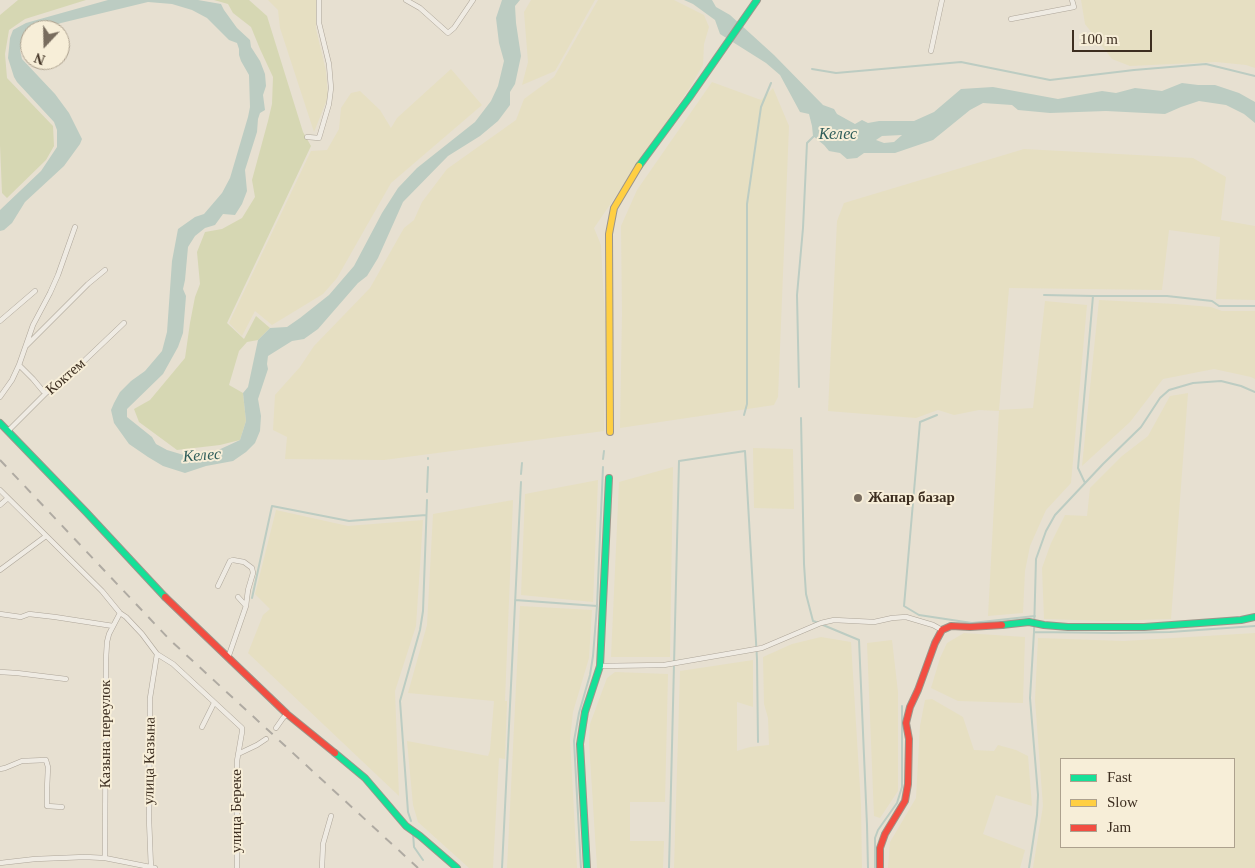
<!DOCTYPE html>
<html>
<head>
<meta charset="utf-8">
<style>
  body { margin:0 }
  #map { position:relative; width:1255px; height:868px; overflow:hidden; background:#e7e0d1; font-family:Georgia,serif }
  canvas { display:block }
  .legend { position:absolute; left:1060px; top:758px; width:175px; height:90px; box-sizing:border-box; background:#f7eed8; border:1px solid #ada18e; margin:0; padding:6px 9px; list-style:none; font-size:15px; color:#3d2e20 }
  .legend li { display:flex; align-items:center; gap:10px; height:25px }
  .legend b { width:25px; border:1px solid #ada18e }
  .north { position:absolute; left:20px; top:20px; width:50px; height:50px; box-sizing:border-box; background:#f7eed8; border:1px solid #ada18e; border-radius:50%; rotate:201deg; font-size:14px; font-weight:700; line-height:20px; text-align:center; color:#3d2e20 }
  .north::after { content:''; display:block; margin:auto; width:18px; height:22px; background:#786c5e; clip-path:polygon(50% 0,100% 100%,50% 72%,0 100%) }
  .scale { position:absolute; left:1072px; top:30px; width:80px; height:22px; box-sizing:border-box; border:2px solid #3d2e20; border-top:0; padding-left:6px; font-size:15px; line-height:18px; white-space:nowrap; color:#3d2e20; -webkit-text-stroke:4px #f7eed8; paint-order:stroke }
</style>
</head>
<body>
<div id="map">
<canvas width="1255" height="868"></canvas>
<ul class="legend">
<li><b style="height:6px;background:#16e098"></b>Fast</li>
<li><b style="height:6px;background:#ffcf43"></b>Slow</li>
<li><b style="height:6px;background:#f24e42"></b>Jam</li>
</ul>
<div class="north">N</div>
<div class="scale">100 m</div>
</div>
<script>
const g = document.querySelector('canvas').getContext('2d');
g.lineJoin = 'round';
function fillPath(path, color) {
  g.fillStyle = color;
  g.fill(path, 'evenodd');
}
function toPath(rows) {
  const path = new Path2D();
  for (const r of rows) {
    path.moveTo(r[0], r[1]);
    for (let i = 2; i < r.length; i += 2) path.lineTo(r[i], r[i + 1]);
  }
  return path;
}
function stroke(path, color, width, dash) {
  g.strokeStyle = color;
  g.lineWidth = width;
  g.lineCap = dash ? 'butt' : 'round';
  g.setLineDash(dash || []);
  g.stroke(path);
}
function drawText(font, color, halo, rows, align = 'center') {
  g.font = font + ' Georgia,serif';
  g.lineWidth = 4;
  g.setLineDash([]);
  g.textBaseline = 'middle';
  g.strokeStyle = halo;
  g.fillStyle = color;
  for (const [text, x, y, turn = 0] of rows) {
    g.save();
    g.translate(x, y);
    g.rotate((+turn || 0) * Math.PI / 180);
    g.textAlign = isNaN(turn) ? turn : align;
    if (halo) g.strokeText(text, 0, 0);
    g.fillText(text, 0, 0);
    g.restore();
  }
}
const farmland = toPath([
  [268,0,316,0,316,29,326,71,328,97,314,132,280,28,278,10],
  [531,0,595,0,555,71,522,85,528,62,524,12],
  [598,0,674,0,704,15,709,27,704,44,703,65,689,89,594,228,601,245,605,322,604,431,384,460,285,459,287,437,273,430,275,395,300,367,314,346,370,288,404,228,414,220,422,202,447,169,516,120,524,99,554,77],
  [1081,0,1255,0,1255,68,1246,65,1216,62,1130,66,1112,59,1085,24],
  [451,69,482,105,391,183,337,278,323,294,272,325,255,311,242,336,229,323,311,151,327,150,339,129,341,108,351,93,360,91,380,110,391,128,397,118],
  [712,82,761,100,773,88,789,126,778,397,774,405,620,428,622,314,621,226,637,190],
  [1024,149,1193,158,1226,177,1221,220,1255,226,1255,300,1216,299,1220,237,1169,230,1162,290,1009,288,999,410,1033,408,1045,301,1087,305,1071,483,1046,510,1030,546,1025,571,1023,613,988,616,999,411,979,410,954,415,938,410,916,418,828,411,837,221,844,203],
  [1099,300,1175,304,1211,307,1222,311,1255,311,1255,379,1251,377,1214,369,1163,379,1130,422,1082,466],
  [1188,393,1171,619,1107,621,1044,619,1042,568,1051,543,1065,515,1087,516,1090,488,1122,456,1148,436,1170,396],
  [753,448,793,449,794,509,754,508],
  [673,467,670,657,611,657,619,482],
  [598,480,593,602,521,595,525,494],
  [513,500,505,701,507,701,505,759,499,758,493,868,469,868,418,822,413,805,407,741,488,756,490,750,494,701,408,693,427,625,433,514],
  [276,510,348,526,423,520,416,626,395,691,399,796,248,653,263,615,270,609,255,594],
  [520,606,592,610,589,658,573,712,570,739,577,868,507,868],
  [964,633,1025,637,1023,703,958,701,931,688,940,658,947,643],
  [1255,633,1255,868,1033,868,1043,806,1035,700,1038,638,1124,641],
  [1061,759,1234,759,1234,847,1061,847],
  [821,637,851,642,861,805,862,868,674,868,680,671,753,660,753,707,737,702,737,751,750,747,769,745,768,718,764,704,763,657,792,644],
  [892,640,898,692,898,791,880,818,874,816,867,643],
  [615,672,668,674,665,802,630,802,630,841,664,841,663,868,597,868,589,742,590,724,607,678],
  [932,699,963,717,974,750,994,751,998,745,1016,750,1028,756,1032,806,996,795,983,834,1025,850,1020,868,888,868,890,842,916,798,920,726,925,700]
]);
const green = toPath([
  [18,0,86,0,25,19,9,30,5,54,7,78,53,126,54,146,46,160,7,198,2,193,0,145,0,15],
  [214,0,249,0,267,16,303,132,311,146,227,323,244,339,256,316,270,328,258,340,247,342,239,351,229,385,243,393,246,421,240,440,220,445,177,450,139,422,134,409,150,400,185,358,190,323,195,297,200,284,197,252,205,232,222,229,242,218,255,197,252,180,268,121,272,104,273,77,260,49,251,27,233,13,228,4]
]);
const water = toPath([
  [108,0,198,0,221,4,224,10,237,28,250,40,251,47,260,61,265,74,266,86,263,95,265,110,260,113,258,119,257,132,245,170,247,191,242,204,235,215,223,214,215,225,205,228,195,236,188,247,185,280,183,289,186,296,183,333,178,347,163,374,127,409,127,417,152,437,156,444,167,450,187,456,214,452,240,440,246,421,243,393,248,387,258,340,270,328,287,327,300,318,329,295,354,266,382,213,398,188,417,168,475,122,491,101,498,86,504,61,499,43,496,18,502,0,520,0,515,6,516,23,521,56,515,84,510,92,510,105,498,121,480,136,448,156,403,202,378,258,367,276,358,283,318,329,304,339,292,341,268,356,267,364,268,369,258,399,261,416,260,431,255,443,246,452,233,461,206,466,185,473,163,466,148,457,129,444,114,423,111,410,114,403,120,392,131,381,145,371,162,351,167,332,172,261,178,229,195,217,204,214,222,193,230,178,248,117,250,107,249,75,241,61,239,55,239,49,237,43,229,40,207,18,192,10,172,4,148,2,61,23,41,30,30,30,30,34,23,42,20,50,22,59,55,94,69,113,82,139,80,144,64,166,25,202,12,223,4,230,0,231,0,210,41,171,57,147,57,130,54,122,17,82,14,77,8,58,10,38,13,30,26,23],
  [684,0,712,0,716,7,730,15,774,55,823,105,834,109,837,114,855,124,862,120,868,123,879,121,914,121,934,112,961,89,993,87,1058,99,1102,91,1116,93,1135,88,1162,91,1182,83,1198,85,1215,85,1239,93,1255,102,1255,123,1244,114,1226,105,1199,101,1181,107,1165,114,1106,111,1050,113,1018,110,1012,105,983,103,970,110,933,140,895,153,864,153,857,158,847,159,840,153,829,151,824,145,813,136,812,126,809,114,800,112,780,75,766,63,720,34,715,20,693,4],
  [902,135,894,142,884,143,876,140,882,136]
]);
const stream = toPath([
  [812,69,836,73,961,62,1050,80,1134,70,1206,64,1255,76],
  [1044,295,1093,296],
  [799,387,797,295,803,228,807,143,814,136],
  [744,415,747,404,747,204,761,107,771,83],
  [937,415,920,422,904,606,919,615,972,623,1035,616],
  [801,418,804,564,806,594,813,621,819,623],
  [428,459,428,458],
  [603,459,604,451],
  [521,474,522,463],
  [1085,483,1078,468,1093,296,1167,296,1212,301,1219,306,1255,306],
  [427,492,428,467],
  [252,598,272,506,349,521,426,515],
  [515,600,597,606,593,656,590,675,579,713,574,741,581,868],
  [597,606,603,467],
  [823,625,859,640,867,825,868,868],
  [1034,632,1113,633,1170,632,1255,626],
  [411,821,408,812,400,701,420,630,423,611,427,500],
  [413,833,414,847,423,860],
  [502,868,521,482],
  [669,868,679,461,745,451,757,659,758,742],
  [875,868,875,838,878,830,897,803,902,787,902,706],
  [1029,868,1037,815,1038,795,1030,698,1034,632,1036,559,1046,531,1055,515,1103,464,1141,427,1160,398,1169,390,1193,383,1221,381,1241,386,1255,392]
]);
const street = toPath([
  [406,0,420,8,448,33,454,28,473,0],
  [1011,19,1074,7,1072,0],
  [931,51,942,0],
  [307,137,319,138,329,104,331,88,329,64,319,23,319,0],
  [0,321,35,291],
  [26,346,88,284,105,270],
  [19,365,33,379,43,391,46,393],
  [0,397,12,380,19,365,33,325,50,293,58,275,75,227],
  [8,431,46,393,62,382,124,323],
  [0,490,102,591,120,613,126,617,142,634,157,654,173,664,242,728,242,732,237,761,237,868],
  [0,505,8,498],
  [0,570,46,536],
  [218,586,230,561,233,560,244,562,252,568,253,573,248,590,246,606,228,658],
  [238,597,246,606],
  [0,614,21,617,29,614,55,617,113,626],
  [600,666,664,665,762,648,821,623,834,620,874,622,892,618,906,617,933,625,942,630],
  [0,672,17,673,66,679],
  [202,727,214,703],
  [276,728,283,718,287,714],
  [238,754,257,745,266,739],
  [0,769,5,768,22,761,46,760,48,767,47,789,47,806,62,807],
  [105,858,106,659,107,642,109,634,120,613],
  [0,863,35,859,85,857,105,858,155,868],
  [151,868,149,819,150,698,157,654],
  [322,868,323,844,331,816]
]);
const fast = toPath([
  [639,166,689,98,757,0],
  [0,423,86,512,165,597],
  [1002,625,1029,622,1044,625,1068,627,1144,627,1241,620,1255,617],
  [335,753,365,778,406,826,420,836,457,868],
  [587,868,580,744,585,712,600,666,609,478]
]);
const slow = toPath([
  [610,432,609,234,614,208,639,166]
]);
const jam = toPath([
  [165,597,287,714,335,753],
  [880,868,880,848,885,834,905,801,908,784,909,739,906,723,910,707,918,690,935,643,942,630,951,626,970,627,1002,625]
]);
const rail = toPath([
  [0,460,170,640,418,868]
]);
const markers = [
  [858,498,5,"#786c5e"]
];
const streetNames = [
  ["Коктем",66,377,-41],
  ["Казына переулок",106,734,-90],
  ["улица Казына",150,761,-89],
  ["улица Береке",237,811,-90]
];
const poiNames = [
  ["Жапар базар",868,498]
];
const waterNames = [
  ["Келес",838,135],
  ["Келес",202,456,-4]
];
fillPath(farmland, '#e6dfc2');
fillPath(green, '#d6d7b3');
fillPath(water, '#bcccc2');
stroke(stream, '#bcccc2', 2);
stroke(street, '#ada599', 5.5);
stroke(fast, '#9c958a', 8);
stroke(slow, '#9c958a', 8);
stroke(jam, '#9c958a', 8);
stroke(street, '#efebe3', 4.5);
stroke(fast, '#16e098', 6);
stroke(slow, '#ffcf43', 6);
stroke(jam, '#f24e42', 6);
stroke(rail, '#afaaa2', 2, [9, 9]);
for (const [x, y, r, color] of markers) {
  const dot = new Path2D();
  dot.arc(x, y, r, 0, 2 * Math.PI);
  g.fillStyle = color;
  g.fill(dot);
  stroke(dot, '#f7eed8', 2);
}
drawText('15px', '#3d2e20', '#f7eed8', streetNames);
drawText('bold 15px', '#3d2e20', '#f7eed8', poiNames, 'left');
drawText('italic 16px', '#2f5d5a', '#f7eed8', waterNames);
</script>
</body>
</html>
